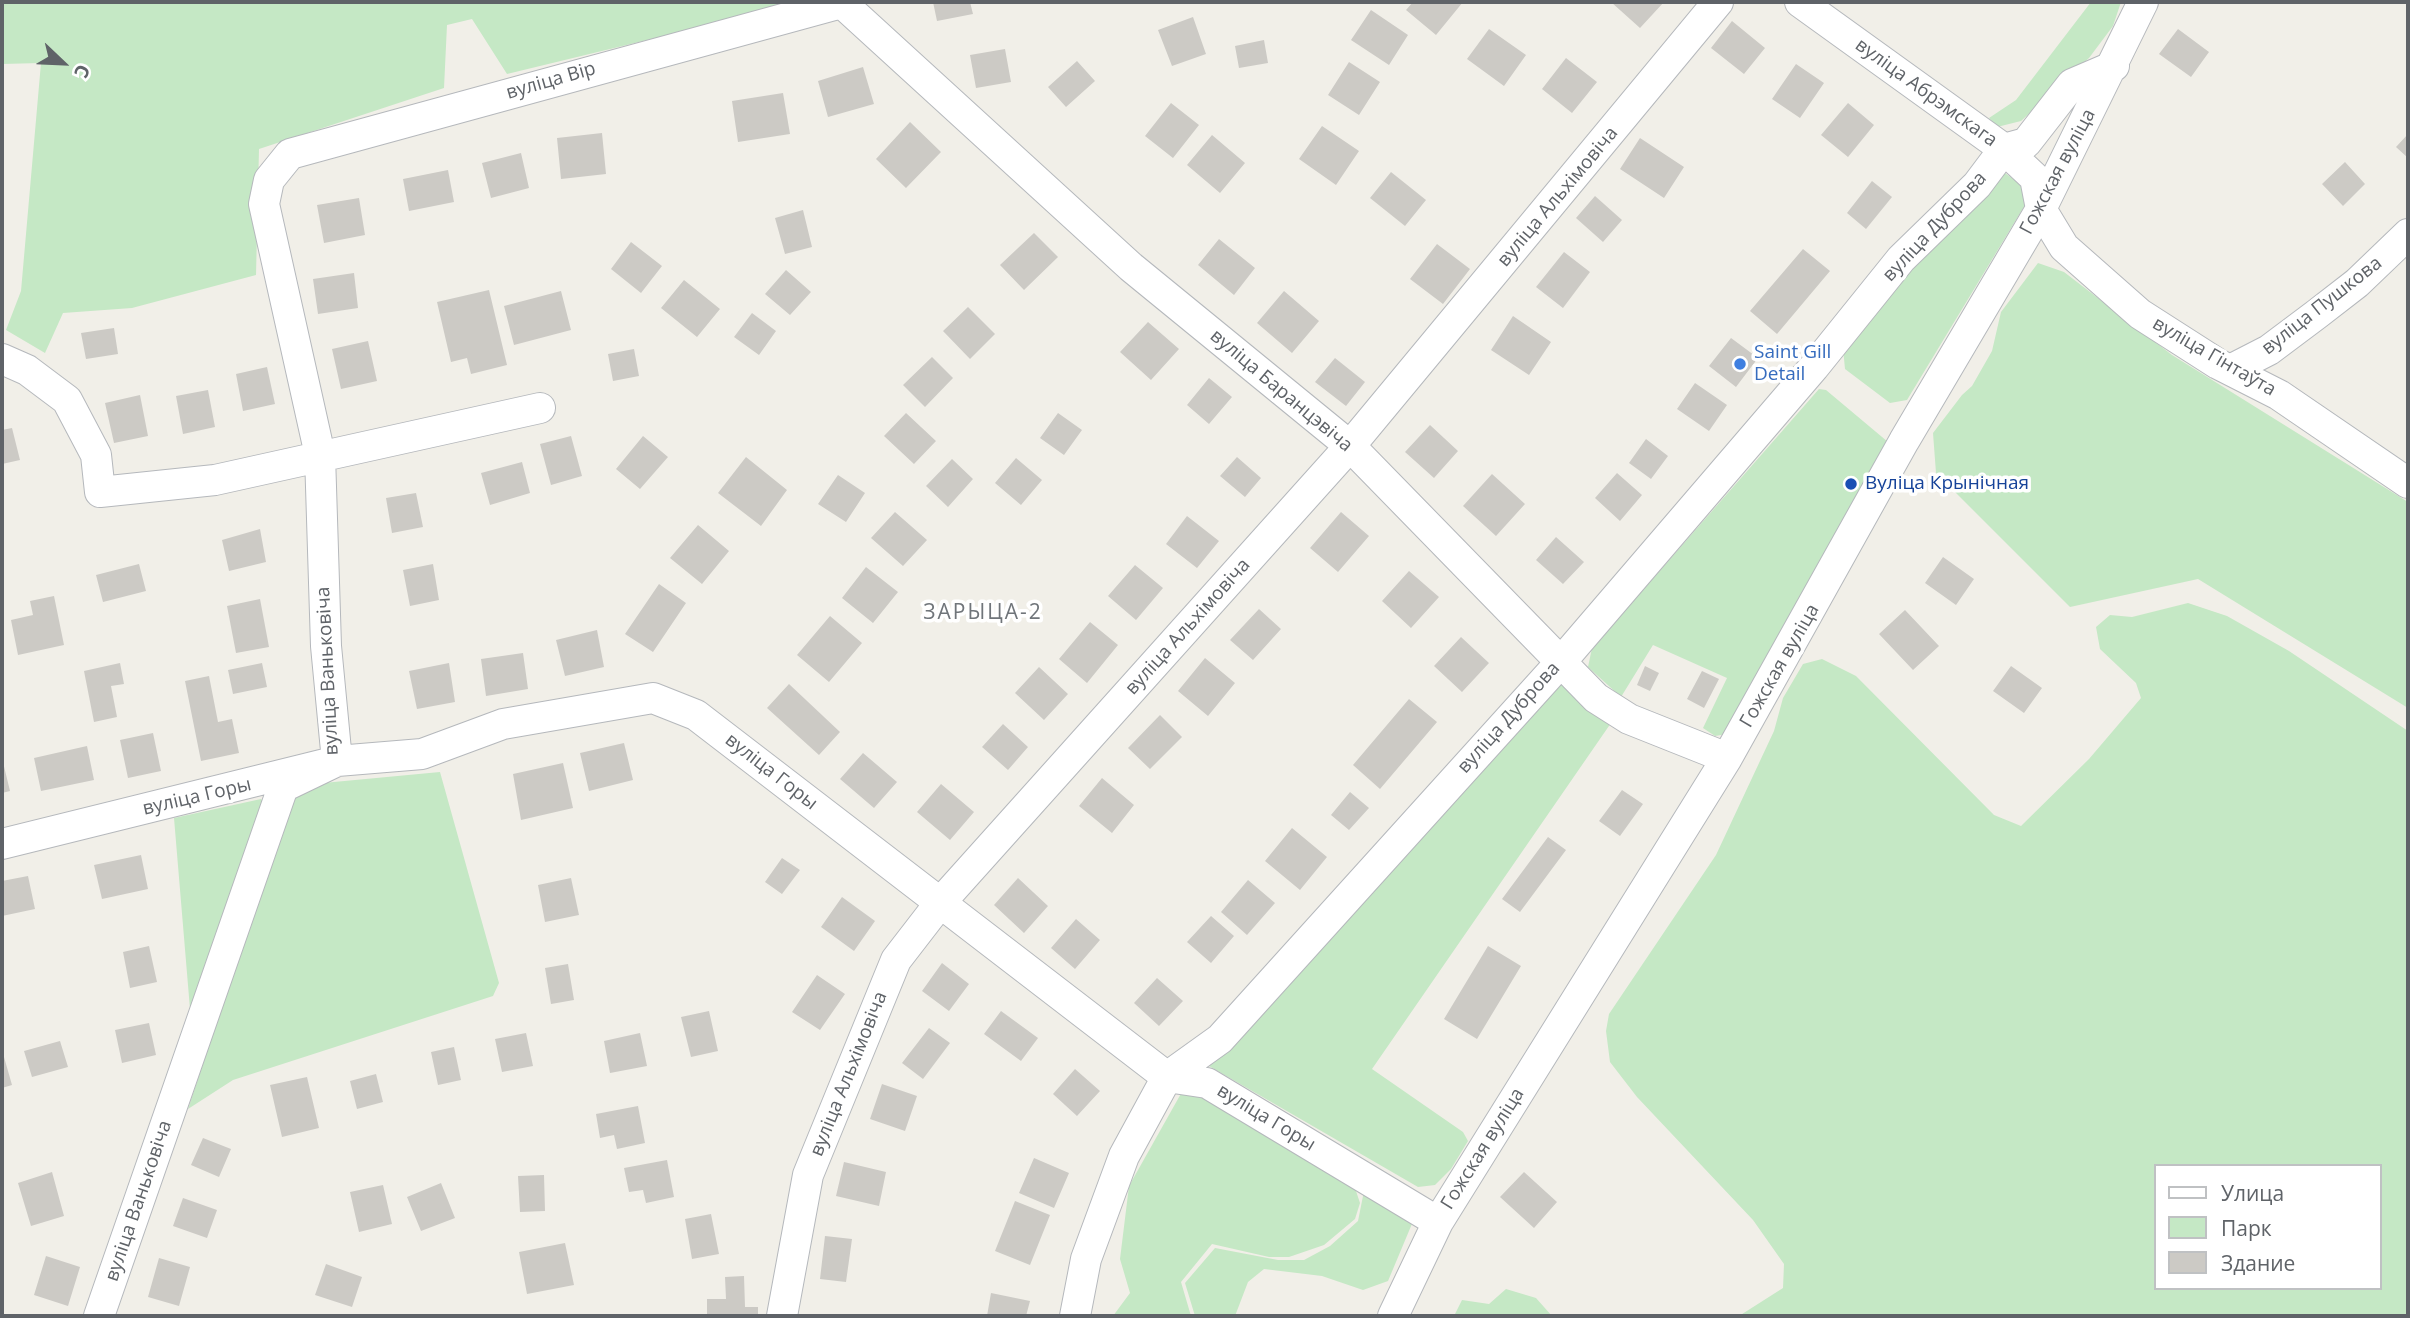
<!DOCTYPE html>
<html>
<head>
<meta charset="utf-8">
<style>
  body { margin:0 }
  #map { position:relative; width:2410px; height:1318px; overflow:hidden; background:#f1efe8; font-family:"Open Sans",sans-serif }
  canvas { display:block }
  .frame { position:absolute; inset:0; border:4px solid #5f6368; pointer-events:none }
  .legend { position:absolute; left:2154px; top:1164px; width:228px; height:126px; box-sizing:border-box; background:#fff; border:2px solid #bfc1c3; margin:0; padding:9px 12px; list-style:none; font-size:21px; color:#5f6368 }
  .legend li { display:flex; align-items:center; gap:14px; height:35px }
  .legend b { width:35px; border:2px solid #bfc1c3 }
  .north { position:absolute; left:28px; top:28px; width:70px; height:70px; -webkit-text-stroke:5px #fff; paint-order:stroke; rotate:113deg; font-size:19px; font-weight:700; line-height:28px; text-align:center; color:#5f6368 }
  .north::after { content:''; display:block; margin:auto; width:24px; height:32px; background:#5f6368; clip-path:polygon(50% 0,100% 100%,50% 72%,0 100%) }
</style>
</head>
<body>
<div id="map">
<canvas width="2410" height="1318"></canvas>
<div class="frame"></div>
<ul class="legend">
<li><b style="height:9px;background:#fff"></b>Улица</li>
<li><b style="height:19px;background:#c5e8c5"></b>Парк</li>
<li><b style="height:19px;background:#cccac5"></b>Здание</li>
</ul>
<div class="north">С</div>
</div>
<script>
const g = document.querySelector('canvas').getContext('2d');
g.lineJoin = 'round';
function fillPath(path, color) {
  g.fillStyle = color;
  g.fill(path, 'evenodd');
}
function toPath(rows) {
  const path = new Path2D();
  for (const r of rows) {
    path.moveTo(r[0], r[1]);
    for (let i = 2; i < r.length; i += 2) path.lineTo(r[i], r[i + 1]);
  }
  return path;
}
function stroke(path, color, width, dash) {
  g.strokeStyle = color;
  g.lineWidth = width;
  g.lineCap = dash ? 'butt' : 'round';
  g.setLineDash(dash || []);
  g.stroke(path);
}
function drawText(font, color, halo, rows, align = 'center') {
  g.font = font + ' "Open Sans",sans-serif';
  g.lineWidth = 7;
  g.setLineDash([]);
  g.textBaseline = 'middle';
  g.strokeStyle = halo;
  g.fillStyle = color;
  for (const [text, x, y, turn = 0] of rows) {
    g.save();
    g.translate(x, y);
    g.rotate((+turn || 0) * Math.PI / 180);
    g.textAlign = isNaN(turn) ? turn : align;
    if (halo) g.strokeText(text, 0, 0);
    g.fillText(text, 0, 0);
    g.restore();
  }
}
const green = toPath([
  [2,2,804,2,507,74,472,19,447,25,444,88,259,149,256,275,132,308,63,313,45,353,6,330,21,291,41,63,2,64],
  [2091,2,2121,2,2113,26,2089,58,2021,121,1997,127,1989,118,2016,100],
  [2002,171,2022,185,2028,200,1907,400,1890,403,1845,369,1843,348,1897,279],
  [2038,263,2064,272,2172,355,2408,502,2408,708,2198,579,2070,607,1936,473,1933,433,1962,395,1972,386,1992,351,2001,312],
  [1819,389,1826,390,1888,442,1727,734,1715,736,1703,728,1727,678,1653,645,1621,697,1588,667,1592,648],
  [2188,603,2227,616,2289,651,2408,731,2408,1316,1739,1316,1783,1288,1784,1264,1753,1220,1637,1097,1610,1062,1606,1031,1609,1014,1716,855,1774,731,1783,698,1803,664,1822,659,1856,676,1994,815,2021,826,2089,759,2141,698,2136,683,2100,649,2096,627,2110,615,2132,617],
  [2156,1166,2380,1166,2380,1288,2156,1288],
  [1558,679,1611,723,1372,1069,1463,1132,1468,1141,1451,1169,1435,1185,1418,1187,1209,1066],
  [440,772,499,983,493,996,233,1080,188,1109,287,810,302,785],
  [261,799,267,806,190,1009,174,818],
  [1183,1090,1225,1102,1354,1185,1360,1203,1355,1219,1324,1245,1289,1257,1269,1257,1212,1244,1181,1282,1191,1316,1113,1316,1130,1293,1120,1259,1129,1186],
  [1364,1191,1414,1219,1388,1281,1363,1290,1322,1276,1264,1269,1248,1282,1235,1316,1195,1316,1185,1283,1215,1248,1278,1260,1304,1260,1330,1246,1358,1221],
  [1506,1289,1536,1298,1552,1316,1454,1316,1462,1300,1489,1304]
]);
const building = toPath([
  [933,2,970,2,973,14,937,21],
  [1413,2,1463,2,1436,35,1406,10],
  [1611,2,1664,2,1640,28],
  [1371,10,1408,35,1389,65,1351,40],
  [1193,17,1206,54,1172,66,1158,30],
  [1732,21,1765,48,1744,74,1711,48],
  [1489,29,1526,55,1504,86,1467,59],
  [2178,29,2209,52,2191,77,2159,54],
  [1264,40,1268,63,1239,68,1235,46],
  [1005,49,1011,82,976,88,970,55],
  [1566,58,1597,82,1572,113,1542,89],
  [1077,61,1095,81,1066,107,1048,87],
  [1349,62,1380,82,1359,115,1328,95],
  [1796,64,1824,83,1800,118,1772,99],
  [863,67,874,104,828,117,818,81],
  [783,93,790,134,738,142,732,101],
  [1171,103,1199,125,1173,158,1145,136],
  [1848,103,1874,125,1848,157,1821,135],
  [910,122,941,152,906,188,876,159],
  [1322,126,1359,151,1336,185,1299,159],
  [602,133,606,174,561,179,557,138],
  [2408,134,2408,158,2396,147],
  [1212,135,1245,163,1220,193,1187,165],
  [1640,138,1684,167,1664,198,1620,169],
  [521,153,529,188,491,198,482,163],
  [2345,162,2365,184,2343,206,2322,184],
  [448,170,454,202,409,211,403,179],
  [1391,172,1426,200,1405,226,1370,198],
  [1872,181,1892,197,1866,229,1847,213],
  [1595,196,1622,220,1603,242,1576,218],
  [359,198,365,235,324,243,317,205],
  [803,210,812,247,785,254,775,218],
  [1034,233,1058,257,1024,290,1000,265],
  [1219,239,1255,268,1234,295,1198,265],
  [631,242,662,266,641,293,611,269],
  [1437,244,1470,269,1443,304,1410,279],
  [1803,249,1830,271,1777,334,1750,311],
  [1564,252,1590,272,1563,308,1536,287],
  [786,270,811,292,790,315,765,294],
  [354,273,358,308,318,314,313,279],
  [684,280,720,309,697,337,661,308],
  [489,290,507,365,471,374,467,358,451,362,437,302],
  [561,291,571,330,514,345,504,306],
  [1284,291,1319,321,1292,353,1257,323],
  [968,307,995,334,970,359,943,331],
  [752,313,776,331,759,355,734,337],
  [1513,316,1551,342,1529,375,1491,350],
  [1148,322,1179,349,1151,380,1120,352],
  [114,328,118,354,86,359,81,333],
  [1731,338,1758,358,1736,387,1709,366],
  [368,341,377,381,341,389,332,349],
  [634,349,639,376,613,381,608,354],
  [932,357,953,378,925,407,903,385],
  [1335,358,1365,382,1346,406,1315,382],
  [267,367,275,404,243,411,236,374],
  [1209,378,1232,397,1209,424,1187,405],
  [1695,383,1727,405,1709,431,1677,409],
  [208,390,215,427,183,434,176,396],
  [140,395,148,436,114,443,105,403],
  [906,413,936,441,914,464,884,436],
  [1058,413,1082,430,1064,455,1040,438],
  [1430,425,1458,451,1434,478,1405,452],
  [12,428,20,460,2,464,2,430],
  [571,436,582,476,551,485,540,444],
  [643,436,668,457,640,489,616,469],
  [1646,439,1668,456,1651,479,1629,463],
  [746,457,787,490,761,526,718,493],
  [1237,457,1261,478,1245,497,1220,476],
  [1016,458,1042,480,1021,505,995,483],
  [952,459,973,479,948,507,926,486],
  [522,462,530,493,490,505,481,473],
  [1617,473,1642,495,1620,521,1595,498],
  [1492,474,1525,504,1496,536,1463,506],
  [838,475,865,493,846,522,818,504],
  [416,493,423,527,392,533,386,498],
  [895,512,927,540,903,566,871,538],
  [1341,512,1369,536,1338,572,1310,548],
  [1187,516,1219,541,1197,568,1166,544],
  [698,525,729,551,702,584,670,558],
  [260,529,266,562,229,571,222,540],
  [1556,537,1584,562,1563,584,1536,560],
  [1943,557,1974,579,1956,605,1925,583],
  [139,564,146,591,103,602,96,575],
  [433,564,439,600,410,606,403,570],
  [1135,565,1163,588,1136,620,1108,596],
  [866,567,898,592,873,623,842,598],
  [1409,571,1439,597,1411,628,1382,601],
  [659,584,686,603,653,652,625,634],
  [54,596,64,645,18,655,11,620,33,615,30,601],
  [260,599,269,647,236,653,227,606],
  [1259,609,1281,629,1253,660,1230,640],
  [1905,610,1939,646,1913,670,1879,634],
  [830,616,862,643,829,682,797,655],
  [1090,622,1118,645,1087,683,1059,659],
  [597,630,604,667,565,676,556,640],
  [1461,637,1489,663,1462,692,1434,666],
  [523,653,528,689,486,696,481,659],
  [1205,658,1235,683,1208,716,1178,691],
  [120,663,124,684,111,686,117,717,94,722,84,671],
  [262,663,267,687,233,694,228,670],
  [449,663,455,702,417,709,409,671],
  [1645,666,1659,673,1650,691,1637,685],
  [2011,666,2042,688,2024,713,1993,691],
  [1039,667,1068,694,1044,720,1015,693],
  [1702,671,1719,679,1704,708,1687,699],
  [209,676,218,722,232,719,239,753,201,761,185,681],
  [789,684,840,732,819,755,767,708],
  [1409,699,1437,722,1380,789,1353,765],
  [1160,715,1182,737,1150,769,1128,748],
  [1003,724,1028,747,1008,770,982,747],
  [153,733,161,771,128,778,120,740],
  [624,743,633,780,589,791,580,753],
  [87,746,94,780,41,791,34,758],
  [863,753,897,782,874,808,840,779],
  [2,758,10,791,2,793],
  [563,763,573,808,521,820,513,774],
  [1102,778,1134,805,1112,833,1079,806],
  [941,784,974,812,950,840,917,812],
  [1622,790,1643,804,1620,836,1599,821],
  [1350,792,1369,808,1349,830,1331,815],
  [1292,828,1327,857,1300,890,1265,861],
  [1548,837,1566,850,1520,912,1502,899],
  [141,855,148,889,102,899,94,865],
  [782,858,800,870,782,894,765,882],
  [28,876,35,909,2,916,2,881],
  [571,878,579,915,545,922,538,885],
  [1018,878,1048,906,1024,933,994,905],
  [1248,880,1275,903,1247,935,1221,912],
  [842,897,875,921,854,951,821,927],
  [1211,916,1234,936,1211,963,1187,942],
  [1076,919,1100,940,1075,969,1051,948],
  [149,946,157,982,130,988,123,952],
  [1488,946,1521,966,1477,1039,1444,1019],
  [942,963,969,984,949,1011,922,991],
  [568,964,574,1000,551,1004,545,968],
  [817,975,845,994,820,1030,792,1012],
  [1157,978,1183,1001,1159,1026,1134,1003],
  [709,1011,718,1051,691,1057,681,1017],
  [1001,1011,1038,1038,1021,1061,984,1034],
  [149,1023,156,1055,122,1063,115,1030],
  [929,1028,950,1043,923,1079,902,1063],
  [526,1033,533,1066,502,1072,495,1039],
  [640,1033,647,1066,610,1073,604,1041],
  [60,1041,68,1067,32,1077,24,1051],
  [454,1047,461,1080,438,1085,431,1052],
  [2,1050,12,1085,2,1088],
  [1075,1069,1100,1091,1077,1116,1053,1094],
  [376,1074,383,1102,357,1109,350,1081],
  [307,1077,319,1128,282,1137,270,1085],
  [882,1084,917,1096,905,1131,870,1119],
  [638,1106,645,1143,617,1149,614,1135,600,1138,596,1114],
  [203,1138,231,1149,219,1177,191,1165],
  [1034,1158,1069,1173,1054,1208,1019,1193],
  [667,1160,674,1197,646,1203,643,1190,629,1192,624,1168],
  [844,1162,886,1172,879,1206,836,1196],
  [52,1172,64,1216,31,1226,18,1183],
  [1524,1172,1557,1202,1534,1228,1500,1197],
  [544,1175,545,1211,520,1212,518,1176],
  [441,1183,455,1218,421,1231,407,1197],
  [383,1185,392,1224,359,1232,350,1192],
  [183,1198,217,1210,207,1238,173,1226],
  [1015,1201,1050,1215,1030,1265,995,1251],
  [711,1214,719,1254,692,1259,685,1219],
  [825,1236,852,1239,846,1282,820,1279],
  [565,1243,574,1285,527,1294,519,1252],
  [46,1256,80,1267,68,1306,34,1295],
  [159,1258,190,1267,179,1306,148,1297],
  [326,1264,362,1277,352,1307,315,1295],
  [744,1276,745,1307,758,1307,758,1316,707,1316,707,1299,726,1299,725,1277],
  [991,1293,1030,1301,1026,1316,987,1316]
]);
const minor = toPath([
  [1800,2,2004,149,2026,143,2072,84,2114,66],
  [843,4,1131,267,1350,446,1596,698,1629,719,1727,758],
  [2,359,27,370,67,400,96,455,100,492,215,480,540,408],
  [2230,370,2269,350,2317,314,2357,283,2408,234],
  [2,844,337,761,422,754,503,724,653,698,696,715,1167,1077,1207,1083,1438,1222],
  [99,1316,283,787,337,761,326,646,320,455,264,204,269,180,290,154,845,2],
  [782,1316,808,1175,896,960,940,903,1350,446,1718,2],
  [1075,1316,1086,1259,1124,1156,1167,1077,1220,1039,1560,663,1814,367,1901,259,1977,185,2004,149,2035,178,2041,209,2064,247,2140,314,2218,364,2279,395,2408,483],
  [1393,1316,1438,1222,1727,758,1904,441,2041,209,2143,2]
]);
const markers = [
  [1740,364,7,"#3f7fe0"],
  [1851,484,7,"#1a4fb4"]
];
const streetNames = [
  ["вуліца Вір",551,81,-16],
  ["вуліца Абрэмскага",1926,93,36],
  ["Гожская вуліца",2058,172,-62],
  ["вуліца Альхімовіча",1558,197,-50],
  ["вуліца Дуброва",1935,227,-47],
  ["вуліца Пушкова",2322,306,-38],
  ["вуліца Гінтаўта",2214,357,30],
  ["вуліца Баранцэвіча",1281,391,40],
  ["вуліца Альхімовіча",1188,627,-48],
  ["Гожская вуліца",1780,666,-60],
  ["вуліца Ваньковіча",328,671,-93],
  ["вуліца Дуброва",1509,718,-48],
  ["вуліца Горы",771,772,38],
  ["вуліца Горы",197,797,-13],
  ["вуліца Альхімовіча",849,1074,-68],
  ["вуліца Горы",1266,1118,31],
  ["Гожская вуліца",1483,1149,-58],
  ["вуліца Ваньковіча",139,1201,-71]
];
const shopNames = [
  ["Saint Gill",1754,353],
  ["Detail",1754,375]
];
const transitNames = [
  ["Вуліца Крынічная",1865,484]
];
const neighbourhoodNames = [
  ["ЗАРЫЦА-2",983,613]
];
fillPath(green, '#c5e8c5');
fillPath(building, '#cccac5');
stroke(minor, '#b5b8bc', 32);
stroke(minor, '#fff', 30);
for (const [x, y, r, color] of markers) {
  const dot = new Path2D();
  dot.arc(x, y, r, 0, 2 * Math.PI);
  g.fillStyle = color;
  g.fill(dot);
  stroke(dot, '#fff', 2.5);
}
drawText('19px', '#5f6368', '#fff', streetNames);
drawText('19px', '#366cbe', '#fff', shopNames, 'left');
drawText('19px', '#164399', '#fff', transitNames, 'left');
g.letterSpacing = '2px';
drawText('21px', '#70757a', '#fff', neighbourhoodNames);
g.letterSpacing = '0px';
</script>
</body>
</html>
